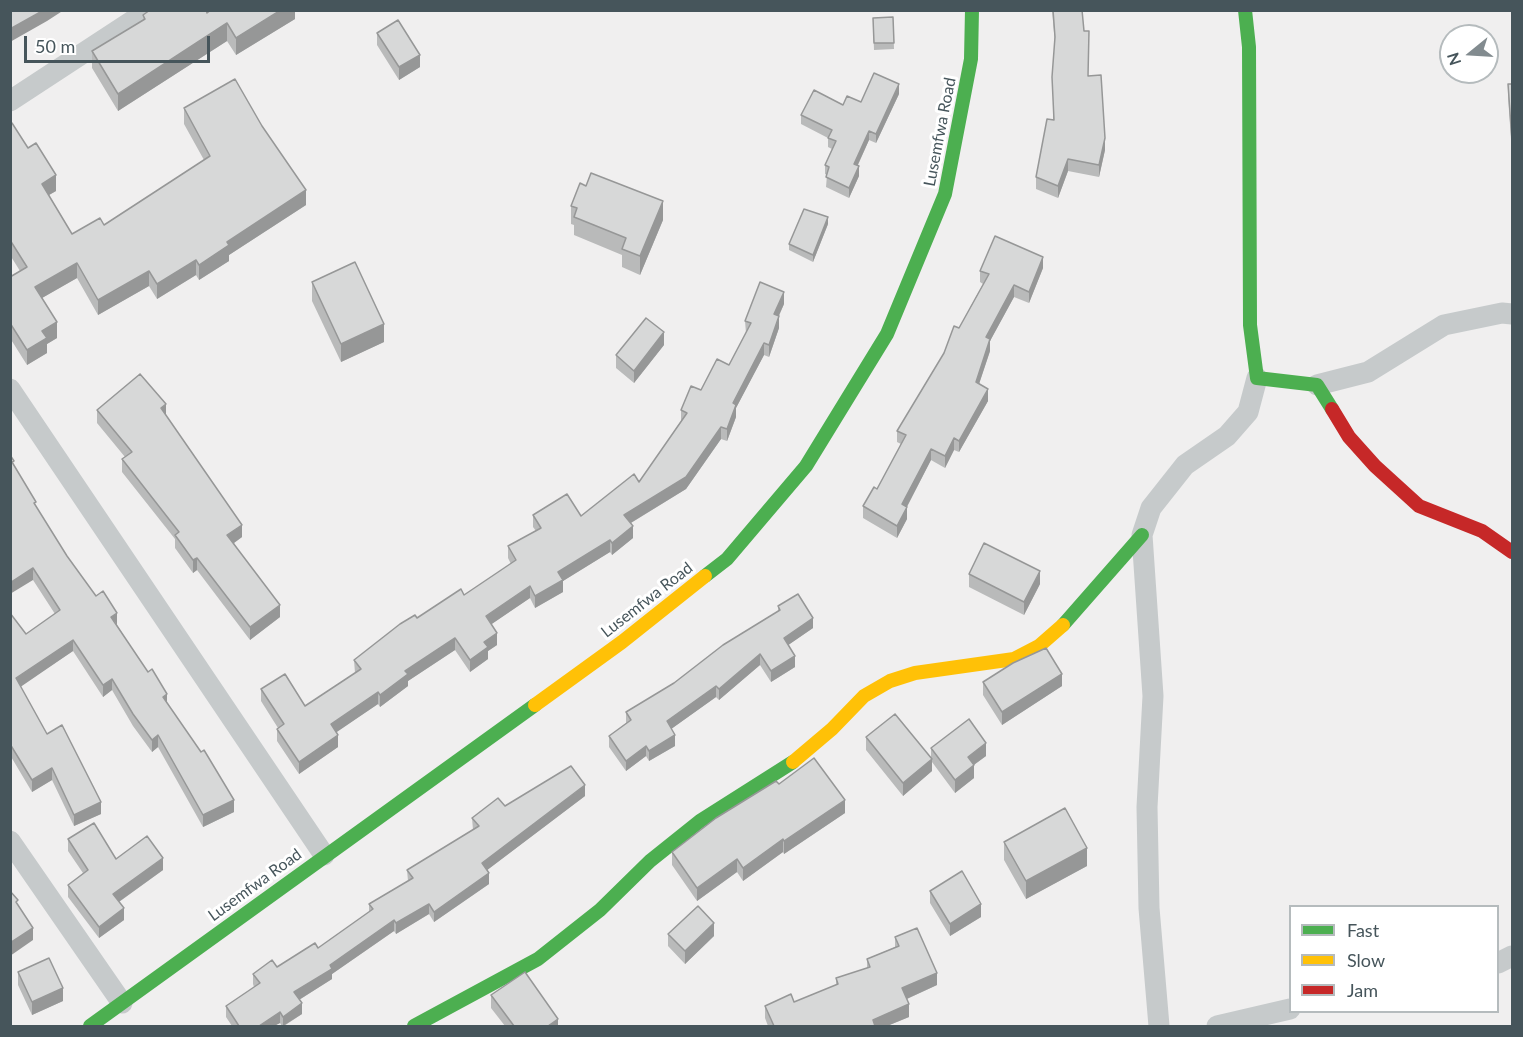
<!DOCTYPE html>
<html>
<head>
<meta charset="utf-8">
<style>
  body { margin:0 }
  #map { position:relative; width:1523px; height:1037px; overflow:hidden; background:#f0efef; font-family:Lato,sans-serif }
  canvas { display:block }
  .frame { position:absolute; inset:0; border:12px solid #46555b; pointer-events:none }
  .legend { position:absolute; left:1289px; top:905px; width:210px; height:108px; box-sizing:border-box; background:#fff; border:2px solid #b5bbbd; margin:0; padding:8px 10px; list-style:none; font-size:18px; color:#46555b }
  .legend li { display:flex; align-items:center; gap:12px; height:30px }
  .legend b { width:30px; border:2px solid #b5bbbd }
  .north { position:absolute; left:1439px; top:24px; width:60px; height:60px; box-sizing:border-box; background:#fff; border:2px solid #b5bbbd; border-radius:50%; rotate:252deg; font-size:16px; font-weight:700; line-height:24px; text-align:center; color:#46555b }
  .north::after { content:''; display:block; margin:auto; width:21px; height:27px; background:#828b8f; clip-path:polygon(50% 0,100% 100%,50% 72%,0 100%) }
  .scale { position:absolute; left:24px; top:36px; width:186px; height:27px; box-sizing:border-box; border:3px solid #46555b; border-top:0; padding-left:8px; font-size:18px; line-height:21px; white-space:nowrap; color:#46555b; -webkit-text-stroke:4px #fff; paint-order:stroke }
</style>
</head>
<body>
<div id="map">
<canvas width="1523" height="1037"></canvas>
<div class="frame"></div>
<ul class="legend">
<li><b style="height:8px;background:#4caf50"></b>Fast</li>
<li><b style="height:8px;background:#ffc107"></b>Slow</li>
<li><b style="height:8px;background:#c62828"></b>Jam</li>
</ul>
<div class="north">N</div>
<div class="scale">50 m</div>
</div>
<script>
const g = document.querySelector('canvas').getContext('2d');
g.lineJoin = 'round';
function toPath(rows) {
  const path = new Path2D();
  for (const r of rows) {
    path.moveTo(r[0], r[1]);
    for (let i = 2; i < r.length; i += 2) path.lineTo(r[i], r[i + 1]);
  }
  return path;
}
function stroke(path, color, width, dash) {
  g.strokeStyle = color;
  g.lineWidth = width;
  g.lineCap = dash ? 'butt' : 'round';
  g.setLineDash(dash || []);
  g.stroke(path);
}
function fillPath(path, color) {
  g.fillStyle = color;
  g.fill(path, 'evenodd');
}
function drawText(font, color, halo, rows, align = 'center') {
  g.font = font + ' Lato,sans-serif';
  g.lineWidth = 6;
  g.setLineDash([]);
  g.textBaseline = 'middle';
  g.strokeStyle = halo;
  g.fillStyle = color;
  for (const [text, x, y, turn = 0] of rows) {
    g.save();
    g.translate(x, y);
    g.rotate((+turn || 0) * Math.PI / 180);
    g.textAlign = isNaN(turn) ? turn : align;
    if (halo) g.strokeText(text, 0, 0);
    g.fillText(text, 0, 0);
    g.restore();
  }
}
const street = toPath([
  [10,101,149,10],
  [1317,385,1368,372,1444,325,1502,313,1512,314],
  [10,389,324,855],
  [10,841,122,1003],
  [1498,963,1512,956],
  [1159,1026,1149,908,1147,807,1153,696,1142,535,1151,508,1185,465,1227,436,1248,412,1257,378],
  [1217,1026,1290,1009]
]);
const fast = toPath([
  [1245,10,1249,47,1250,325,1257,378,1317,385,1332,409],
  [705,576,727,559,806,466,887,334,945,194,971,59,972,10],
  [1063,625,1142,535],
  [90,1026,535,705],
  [414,1026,538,959,600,910,650,861,700,821,793,762]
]);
const slow = toPath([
  [535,705,622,642,705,576],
  [793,762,832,729,864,696,890,681,915,673,1014,659,1039,646,1063,625]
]);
const jam = toPath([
  [1332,409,1349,437,1375,466,1419,506,1482,531,1512,552]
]);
const wall = toPath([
  [295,10,295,19,236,55,227,41,118,111,92,68,92,51,143,20,143,15],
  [1052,10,1082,10,1088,76,1105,150,1099,177,1068,171,1058,198,1036,189,1036,177,1053,120,1055,44],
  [893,17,894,49,874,50,873,18],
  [377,33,420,67,399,80,377,45],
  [1508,84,1512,84,1512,153,1508,97],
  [899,94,876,143,869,140,858,165,859,176,849,198,826,187,827,175,825,174,825,165,832,149,828,147,828,138,801,124,801,115,843,105,861,102],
  [184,108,306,205,229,255,229,261,199,280,196,275,157,299,149,286,98,315,77,278,42,298,57,338,47,344,47,353,27,365,10,338,10,277,20,271,10,255,10,124,56,191,49,195,72,234,104,225,204,160,184,124],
  [571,206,663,220,640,275,622,267,622,255,574,235,574,225,571,224],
  [828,224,813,262,789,250,789,244],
  [1043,268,1029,303,1014,297,990,341,990,351,979,384,988,401,959,452,954,450,945,468,931,460,907,507,907,519,897,538,863,518,863,506,877,489,901,444,897,442,897,431,959,328,983,284,980,282,980,271],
  [312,282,384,342,341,362,312,301],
  [784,304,779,316,779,328,769,357,764,355,736,408,736,417,727,441,721,439,686,489,631,523,633,538,612,555,610,552,563,581,563,592,535,608,530,598,491,624,497,645,488,651,488,659,470,672,455,650,408,681,408,686,380,707,378,704,336,732,338,747,299,774,277,741,277,729,278,728,261,701,261,689,305,706,355,673,354,660,417,618,464,595,511,564,508,558,508,546,536,531,533,527,533,515,581,516,639,482,681,421,681,410,701,390,729,365,746,333,745,321],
  [664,345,634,383,616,368,616,355],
  [97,410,166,415,242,537,234,543,280,617,250,640,197,570,193,573,175,548,175,539,122,472,122,459,125,457,97,423],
  [14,466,36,507,67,556,117,625,167,703,234,812,203,827,158,747,152,752,133,726,112,690,103,697,73,651,20,686,47,734,101,814,74,826,52,780,32,792,10,755,10,613,26,634,55,614,33,580],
  [969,574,1040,584,1024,615,969,587],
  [778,606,813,628,788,645,795,667,771,682,760,665,719,700,716,697,671,729,675,746,649,761,646,756,626,771,609,747,609,736,626,723,626,712,674,683,778,612],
  [983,682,1062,686,1002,725,983,695],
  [866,737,931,758,931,748,986,756,974,765,974,778,955,793,932,762,932,771,903,796,866,750],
  [779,784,845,813,784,854,783,852,743,881,737,872,697,901,672,865,672,852],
  [585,796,487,870,489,884,434,922,429,914,396,934,394,931,332,974,332,979,299,1000,302,1014,284,1026,282,1026,280,1023,274,1026,232,1026,226,1017,226,1006,254,987,253,984,253,974,277,967,318,948,369,912,369,904,408,881,407,870,473,830,472,818,505,806],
  [68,839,116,859,163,870,119,902,124,920,99,938,68,897,68,885,83,873,68,851],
  [1004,842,1087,866,1026,899,1004,860],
  [930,891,981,917,950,936,930,903],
  [668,934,714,936,685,964,668,946],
  [895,937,937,985,907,999,909,1017,887,1026,768,1026,765,1018,765,1006,794,1002,836,985,836,978,867,968,867,959,895,947],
  [18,972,63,1001,32,1015,18,985],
  [491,995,558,1026,505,1026,491,1008]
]);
const shadedWall = toPath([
  [44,10,64,10,47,21,10,42,10,29],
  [281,10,295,10,295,19,236,55,236,38],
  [227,23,227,41,118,111,118,94],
  [420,55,420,67,399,80,399,67],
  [899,84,899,94,876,143,876,134],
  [869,131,869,140,854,173,854,164],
  [1105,138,1105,150,1099,177,1099,165],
  [1068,159,1068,171,1058,198,1058,186],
  [859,166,859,176,849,198,849,188],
  [56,175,56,191,42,199,42,184],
  [306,190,306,205,229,255,229,261,199,280,199,265,227,242],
  [663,201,663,220,640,275,640,256],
  [828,217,828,224,813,262,813,255],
  [1043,257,1043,268,1029,303,1029,292],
  [196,260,196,275,157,299,157,284],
  [77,263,77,278,35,302,35,287],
  [149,271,149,286,98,315,98,300],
  [1014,285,1014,297,990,341,990,351,976,393,976,382,986,337],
  [784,292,784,304,774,326,774,314],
  [779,316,779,328,769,357,769,345],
  [57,322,57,338,47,344,47,353,27,365,27,350,42,331],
  [384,324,384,342,341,362,341,344],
  [664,332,664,345,634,383,634,371],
  [764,343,764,355,736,408,736,417,727,441,727,429,733,403],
  [988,389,988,401,959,452,959,441],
  [166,404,166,417,161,408],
  [721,427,721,439,686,489,624,527,624,515],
  [954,438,954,450,945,468,945,456],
  [931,449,931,460,902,516,902,504],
  [907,507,907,519,897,538,897,526],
  [242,525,242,537,227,548,227,535],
  [633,526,633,538,612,555,612,543],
  [610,540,610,552,563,581,563,592,535,608,535,596,558,572],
  [197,558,197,570,193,573,193,560],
  [33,568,33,580,10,594,10,583],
  [1040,571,1040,584,1024,615,1024,602],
  [530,586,530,598,486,628,486,616],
  [280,605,280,617,250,640,250,627],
  [117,613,117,625,111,617],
  [813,618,813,628,784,648,784,638],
  [497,633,497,645,488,651,488,659,470,672,470,660,484,642],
  [455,638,455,650,408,681,408,686,380,707,380,695,405,671],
  [73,640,73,651,16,690,16,678],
  [760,654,760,665,719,700,719,689],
  [795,656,795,667,771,682,771,671],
  [1062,674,1062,686,1002,725,1002,712],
  [112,679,112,690,103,697,103,685],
  [716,686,716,697,667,732,667,721],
  [378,692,378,704,331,736,331,724],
  [167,694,167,706,163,697],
  [158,735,158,747,152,752,152,740],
  [338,735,338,747,299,774,299,762],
  [675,735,675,746,649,761,649,751],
  [986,743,986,756,968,769,968,757],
  [646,746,646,756,626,771,626,761],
  [932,759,932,771,903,796,903,783],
  [974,765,974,778,955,793,955,780],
  [52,768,52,780,32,792,32,780],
  [585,785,585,796,482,874,482,863],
  [234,800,234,812,203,827,203,815],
  [845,800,845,813,784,854,784,841],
  [101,802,101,814,74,826,74,815],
  [783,839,783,852,743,881,743,868],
  [1087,848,1087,866,1026,899,1026,881],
  [163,858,163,870,113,906,113,894],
  [737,859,737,872,697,901,697,888],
  [489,873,489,884,434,922,434,912],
  [429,904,429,914,396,934,396,923],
  [981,904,981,917,950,936,950,924],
  [124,908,124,920,99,938,99,927],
  [394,920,394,931,332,974,332,979,294,1003,294,992,330,965],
  [714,923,714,936,685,964,685,951],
  [33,928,33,940,10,956,10,943],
  [937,973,937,985,902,1001,902,988],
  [63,988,63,1001,32,1015,32,1002],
  [302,1003,302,1014,283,1026,283,1017],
  [909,1004,909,1017,887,1026,873,1026,873,1020],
  [280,1012,280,1023,274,1026,259,1026],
  [558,1019,558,1026,548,1026]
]);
const building = toPath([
  [10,10,44,10,10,29,10,10],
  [150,10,206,10,207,13,211,10,281,10,236,38,227,23,118,94,92,51,145,19,143,15,150,10],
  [1053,10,1082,10,1084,31,1089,31,1088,76,1101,75,1105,138,1099,165,1068,159,1058,186,1036,177,1047,119,1054,120,1052,77,1055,37,1053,10],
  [893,17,894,43,874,43,873,18,893,17],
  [398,20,420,55,399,67,377,33,398,20],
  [874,73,899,84,876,134,869,131,854,164,859,166,849,188,826,177,829,167,825,165,836,141,828,138,832,130,801,115,814,90,843,105,847,96,861,102,874,73],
  [235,79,262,126,306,190,227,242,229,245,199,265,196,260,157,284,149,271,98,300,77,263,35,287,57,322,42,331,47,338,27,350,10,323,10,277,27,267,10,240,10,124,12,123,28,148,36,143,56,175,42,184,72,234,100,218,104,225,210,156,184,108,235,79],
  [1508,84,1512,84,1512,140,1508,84],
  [591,173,663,201,640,256,622,249,626,238,574,217,577,208,571,206,580,183,586,186,591,173],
  [804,209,828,217,813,255,789,244,804,209],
  [995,236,1043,257,1029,292,1014,285,986,337,990,339,976,382,988,389,959,441,954,438,945,456,931,449,902,504,907,507,897,526,863,506,874,487,877,489,906,435,897,431,944,353,954,326,959,328,989,274,980,271,995,236],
  [355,262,384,324,341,344,312,282,355,262],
  [760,282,784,292,774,314,779,316,769,345,764,343,733,403,736,405,727,429,721,427,686,477,624,515,633,526,612,543,610,540,558,572,563,580,535,596,530,586,486,616,497,633,484,642,488,647,470,660,455,638,405,671,408,674,380,695,378,692,331,724,338,735,299,762,277,729,284,724,261,689,285,674,305,706,361,669,354,660,400,624,415,615,417,618,461,589,464,595,516,560,508,546,541,528,533,515,567,494,581,516,634,474,639,482,687,413,681,410,691,386,701,390,717,359,729,365,751,323,745,321,760,282],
  [646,318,664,332,634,371,616,355,646,318],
  [140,374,166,404,161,408,242,525,227,535,280,605,250,627,197,558,193,560,175,535,179,532,122,459,132,452,97,410,140,374],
  [10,455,14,461,12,462,36,502,34,503,67,556,96,596,103,591,117,613,111,617,148,672,152,669,167,694,163,697,201,752,204,750,234,800,203,815,158,735,152,740,133,714,112,679,103,685,73,640,16,678,47,734,62,725,101,802,74,815,52,768,32,780,10,744,10,613,26,634,60,610,33,568,10,583,10,455],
  [984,543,1040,571,1024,602,969,574,984,543],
  [798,594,813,618,784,638,795,656,771,671,760,654,719,689,716,686,667,721,675,735,649,751,646,746,626,761,609,736,631,720,626,712,674,683,723,645,780,610,778,606,798,594],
  [1046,648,1062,674,1002,712,983,682,1013,663,1046,648],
  [895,714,932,759,903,783,866,737,895,714],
  [969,719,986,743,968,757,974,765,955,780,931,748,969,719],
  [814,758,845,800,784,841,783,839,743,868,737,859,697,888,672,852,716,818,776,781,779,784,814,758],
  [571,766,585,785,482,863,489,873,434,912,429,904,396,923,394,920,330,965,332,969,294,992,302,1003,283,1017,280,1012,259,1026,239,1026,226,1006,260,983,253,974,272,960,277,967,315,943,318,948,373,909,369,904,413,878,407,870,479,826,472,818,498,798,505,806,571,766],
  [1065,808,1087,848,1026,881,1004,842,1065,808],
  [94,823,116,859,147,836,163,858,113,894,124,908,99,927,68,885,88,870,68,839,94,823],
  [962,871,981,904,950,924,930,891,962,871],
  [10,891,18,900,16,902,33,928,10,943,10,891],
  [698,906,714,923,685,951,668,934,698,906],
  [917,928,937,973,902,988,909,1004,873,1020,875,1026,774,1026,765,1006,791,994,794,1002,838,984,836,978,870,967,867,959,899,946,895,937,917,928],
  [49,958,63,988,32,1002,18,972,49,958],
  [525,972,558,1019,548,1026,514,1026,491,995,525,972]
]);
const streetNames = [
  ["Lusemfwa Road",940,132,-79],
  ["Lusemfwa Road",647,600,-38],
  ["Lusemfwa Road",255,885,-36]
];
stroke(street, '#c6cacb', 21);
stroke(fast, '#4caf50', 14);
stroke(slow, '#ffc107', 14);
stroke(jam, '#c62828', 14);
fillPath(wall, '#b9baba');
fillPath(shadedWall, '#969797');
fillPath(building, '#d7d8d8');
stroke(building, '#969797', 1.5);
drawText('16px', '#46555b', '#fff', streetNames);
</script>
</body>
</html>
